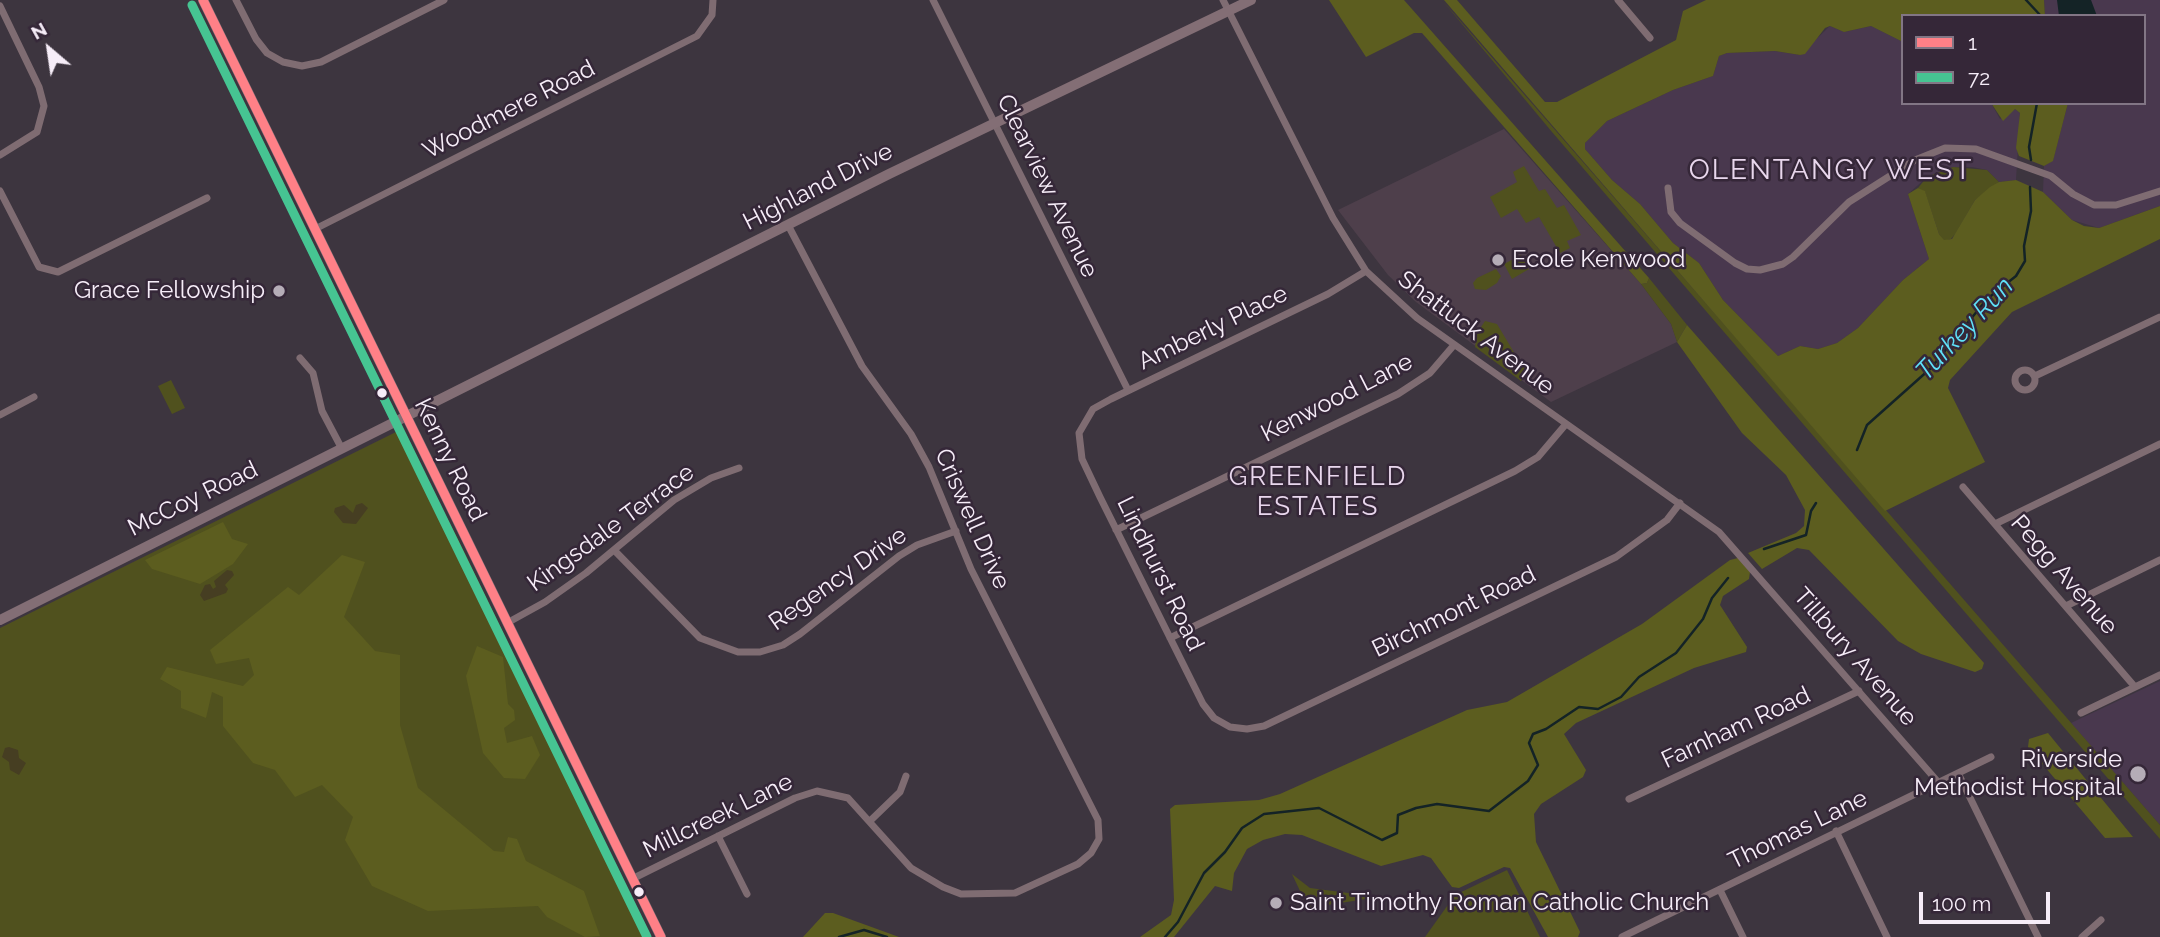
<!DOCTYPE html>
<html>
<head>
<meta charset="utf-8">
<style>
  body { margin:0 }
  #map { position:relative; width:2160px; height:937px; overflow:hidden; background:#3d353f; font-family:Raleway,sans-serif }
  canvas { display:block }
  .legend { position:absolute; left:1901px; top:14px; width:245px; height:91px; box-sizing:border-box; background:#352738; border:2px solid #827685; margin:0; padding:9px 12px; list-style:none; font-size:21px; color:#f6edf8 }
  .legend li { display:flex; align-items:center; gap:14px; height:35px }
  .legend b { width:35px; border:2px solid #827685 }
  .north { position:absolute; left:14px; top:14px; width:70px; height:70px; -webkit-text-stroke:5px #352738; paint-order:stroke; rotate:331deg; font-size:19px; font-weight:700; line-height:28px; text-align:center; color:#f6edf8 }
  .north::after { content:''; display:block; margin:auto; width:24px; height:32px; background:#f6edf8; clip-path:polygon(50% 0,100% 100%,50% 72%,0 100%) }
  .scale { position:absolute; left:1919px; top:892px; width:131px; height:32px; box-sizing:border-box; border:4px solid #f6edf8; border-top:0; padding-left:9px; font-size:21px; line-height:24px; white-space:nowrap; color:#f6edf8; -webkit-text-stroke:5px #352738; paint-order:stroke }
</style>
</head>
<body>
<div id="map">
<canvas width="2160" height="937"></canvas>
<ul class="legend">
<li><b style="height:9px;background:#ff8087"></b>1</li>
<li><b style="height:9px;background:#46c492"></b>72</li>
</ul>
<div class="north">N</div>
<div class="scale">100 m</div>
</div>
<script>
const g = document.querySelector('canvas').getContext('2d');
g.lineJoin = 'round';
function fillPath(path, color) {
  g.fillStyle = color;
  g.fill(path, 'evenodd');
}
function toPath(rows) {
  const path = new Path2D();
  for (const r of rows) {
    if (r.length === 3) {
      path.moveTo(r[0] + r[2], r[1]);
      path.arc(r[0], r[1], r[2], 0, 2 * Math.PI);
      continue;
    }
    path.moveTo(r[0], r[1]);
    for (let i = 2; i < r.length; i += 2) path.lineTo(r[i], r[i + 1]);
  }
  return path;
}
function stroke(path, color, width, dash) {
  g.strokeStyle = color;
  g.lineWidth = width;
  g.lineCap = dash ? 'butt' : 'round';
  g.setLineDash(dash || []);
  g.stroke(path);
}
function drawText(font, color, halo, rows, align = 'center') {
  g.font = font + ' Raleway,sans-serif';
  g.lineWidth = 5;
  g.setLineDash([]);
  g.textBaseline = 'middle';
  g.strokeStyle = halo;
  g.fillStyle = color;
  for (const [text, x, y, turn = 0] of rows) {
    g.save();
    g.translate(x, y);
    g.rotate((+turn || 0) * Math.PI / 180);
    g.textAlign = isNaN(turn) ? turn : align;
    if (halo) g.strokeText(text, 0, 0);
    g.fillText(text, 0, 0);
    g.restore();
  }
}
const built = toPath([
  [2044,0,2160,0,2160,206,2099,228,2072,220,2043,192,2044,166,2053,160,2068,103,2144,103,2144,16,2045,16],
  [1830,26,1844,32,1871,26,1903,42,1903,103,1991,103,2000,119,2015,109,2020,113,2016,180,1999,182,1987,170,1972,167,1953,167,1927,177,1908,194,1929,259,1903,280,1858,328,1837,343,1818,349,1800,346,1778,356,1723,300,1699,263,1673,243,1640,204,1612,180,1585,149,1585,143,1607,121,1673,90,1713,76,1719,56,1727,53,1775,51,1800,55],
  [2160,681,2160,825,2071,723]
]);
const education = toPath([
  [1504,129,1641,284,1671,324,1677,342,1551,402,1416,302,1388,275,1338,210]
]);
const green = toPath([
  [1442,0,2160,825,2160,839,1552,132],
  [1524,166,1539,191,1545,189,1557,208,1564,205,1581,235,1567,241,1570,248,1560,253,1539,217,1526,223,1517,209,1501,218,1490,197,1517,182,1513,172],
  [1953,167,1987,170,1999,182,1975,200,1956,233,1951,239,1944,241,1939,234,1925,192,1918,188,1927,177],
  [1521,255,1529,269,1512,279,1504,264],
  [1496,269,1501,276,1497,283,1486,290,1475,289,1473,283,1477,278],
  [1649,278,1687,325,1677,342,1671,324,1641,284,1647,283],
  [1485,321,1497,324,1518,359,1529,369,1521,381,1475,347,1477,333],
  [171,380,185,408,172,414,158,386],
  [396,432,404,435,457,537,650,937,0,937,0,628],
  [1507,870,1540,937,1425,937,1455,895],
  [1292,874,1310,888,1379,897,1308,908]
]);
const forest = toPath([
  [1329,0,1404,0,1649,278,1647,283,1641,284,1422,33,1414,33,1366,57],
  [1444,0,1457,0,1545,102,1557,102,1676,40,1683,11,1706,0,2044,0,2045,16,1903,16,1903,42,1871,26,1844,32,1830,26,1825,28,1805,54,1800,55,1775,51,1727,53,1719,56,1713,76,1673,90,1607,121,1585,143,1585,149,1612,180,1640,204,1673,243,1699,263,1723,300,1778,356,1800,346,1818,349,1837,343,1858,328,1903,280,1929,259,1908,194,1918,188,1925,191,1939,234,1944,240,1952,239,1975,200,1990,187,1999,182,2016,180,2043,192,2072,220,2084,226,2099,228,2160,206,2160,239,2012,312,1950,380,1948,388,1985,462,1885,511],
  [1991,103,2068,103,2053,161,2044,166,2019,156,2016,148,2020,113,2015,109,2003,121],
  [1687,325,1984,663,1982,669,1975,672,1921,654,1898,641,1809,550,1797,548,1762,569,1748,553,1796,533,1804,526,1805,510,1786,475,1742,433,1677,342],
  [223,522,232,539,248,544,233,564,200,584,152,569,145,560],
  [342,555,365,562,344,617,375,651,400,655,400,725,418,788,494,851,504,852,508,837,517,839,526,861,584,891,600,936,585,937,547,917,538,906,428,911,372,886,345,840,353,817,322,785,295,797,275,770,253,763,223,726,223,697,212,692,206,718,181,708,181,691,160,679,167,667,243,686,254,675,249,658,216,664,210,650,288,587,299,595],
  [1738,558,1750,572,1749,579,1723,596,1720,605,1747,647,1746,652,1694,668,1576,723,1564,734,1586,770,1583,777,1541,804,1534,814,1536,842,1580,932,1578,937,1548,937,1510,868,1504,867,1459,888,1452,887,1431,858,1423,855,1381,866,1302,835,1285,834,1263,840,1247,849,1234,873,1232,891,1215,886,1174,937,1140,937,1171,915,1174,900,1170,809,1175,805,1259,800,1280,794,1467,710,1507,702,1642,624,1730,560],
  [477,646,503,657,508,704,514,710,515,720,504,728,507,743,532,736,540,755,525,779,504,778,483,753,466,676],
  [2048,733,2133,837,2105,838,2028,747,2029,739],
  [825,913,833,913,899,937,803,937]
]);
const sand = toPath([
  [362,503,368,508,356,524,343,523,334,512,335,508,344,505,353,513,356,505],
  [227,570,232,571,234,575,225,585,228,589,226,593,204,601,200,595,205,585,210,584,213,589,216,587,214,581],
  [9,747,18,750,19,758,26,763,19,775,10,770,9,762,2,757,5,748]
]);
const water = toPath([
  [2057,0,2091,0,2097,16,2059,16]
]);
const stream = toPath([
  [2026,0,2041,16],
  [2031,160,2029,147,2037,103],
  [1857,450,1867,425,1931,368,1987,299,2016,276,2025,261,2024,246,2031,211,2030,187],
  [1764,549,1806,535,1811,511,1816,503],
  [839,937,864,930,887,937],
  [1165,937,1178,922,1204,873,1225,852,1242,828,1264,814,1319,808,1382,840,1397,833,1398,815,1416,808,1437,804,1489,811,1528,781,1538,765,1529,743,1533,734,1546,729,1579,707,1598,709,1621,697,1639,677,1676,653,1703,619,1712,598,1728,578]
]);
const street = toPath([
  [236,0,256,39,267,53,283,62,302,66,321,62,444,0],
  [933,0,1128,390],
  [1223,0,1333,218,1366,271,1417,318,1719,532,1938,782],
  [1618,0,1650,38],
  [0,6,39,87,44,106,37,132,0,155],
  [1668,188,1671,212,1680,223,1735,263,1747,269,1760,270,1783,264,1793,257,1849,202,1915,160,1945,148,1976,149,2051,176,2073,194,2094,205,2116,205,2160,191],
  [0,191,39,267,58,272,207,198],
  [315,229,697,36,712,15,713,0],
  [1366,271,1328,294,1111,399,1093,409,1079,433,1082,459,1100,497,1203,704,1214,718,1230,727,1247,729,1264,726,1616,557,1667,520,1680,503],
  [300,358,313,373,322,411,342,449],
  [2025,380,10],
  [2035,376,2160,317],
  [0,415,34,397],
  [1963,487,2135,687],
  [1995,524,2160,444],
  [1116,530,1398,394,1430,373,1454,345],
  [614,550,700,638,738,652,760,652,783,645,800,634,899,556,917,545,956,531],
  [2066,606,2160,560],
  [507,623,545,602,586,573,674,500,711,478,739,468],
  [1170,638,1515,471,1538,457,1566,424],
  [2081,713,2160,675],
  [1958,773,2038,937],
  [1629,799,1859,691],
  [870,821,900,792,906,776],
  [1836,831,1887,937],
  [718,836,747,894],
  [632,879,795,798,817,791,848,798,911,868,943,887,961,894,1015,893,1078,864,1091,853,1099,839,1098,820,971,569,929,467,911,434,862,366,788,225],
  [1720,890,1743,937],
  [1622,937,1991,757],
  [2082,937,2101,920]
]);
const secondary = toPath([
  [0,620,889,174,1251,0]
]);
const primary = toPath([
  [203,0,661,937]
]);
const bus1 = toPath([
  [203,0,661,937]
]);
const bus2 = toPath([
  [192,5,647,937]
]);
const markers = [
  [1498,260,7,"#b5adb7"],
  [279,291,7,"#b5adb7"],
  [382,393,6,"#f6edf8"],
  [2138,774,9,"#b5adb7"],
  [639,892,6,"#f6edf8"],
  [1276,903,7,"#b5adb7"]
];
const streetNames = [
  ["Woodmere Road",509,110,-27],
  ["Clearview Avenue",1047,186,64],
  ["Highland Drive",818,187,-27],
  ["Amberly Place",1213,328,-26],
  ["Shattuck Avenue",1476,333,37],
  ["Kenwood Lane",1337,398,-27],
  ["Kenny Road",450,460,64],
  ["McCoy Road",193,499,-26],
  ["Criswell Drive",972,519,66],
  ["Kingsdale Terrace",611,528,-36],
  ["Lindhurst Road",1160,574,64],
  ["Pegg Avenue",2064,575,49],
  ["Regency Drive",838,579,-35],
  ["Birchmont Road",1454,612,-26],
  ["Tillbury Avenue",1855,657,49],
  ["Farnham Road",1736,728,-25],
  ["Millcreek Lane",718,816,-26],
  ["Thomas Lane",1798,830,-26]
];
const poiNames = [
  ["Ecole Kenwood",1512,260],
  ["Grace Fellowship",265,291,"right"],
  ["Riverside",2122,760,"right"],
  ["Methodist Hospital",2122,788,"right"],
  ["Saint Timothy Roman Catholic Church",1290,903]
];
const waterNames = [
  ["Turkey Run",1965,329,-47]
];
const neighbourhoodNames = [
  ["GREENFIELD",1318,477],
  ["ESTATES",1318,507]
];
const quarterNames = [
  ["OLENTANGY WEST",1831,171]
];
fillPath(built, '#49384e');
fillPath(education, '#4e3f4b');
fillPath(green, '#50511e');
fillPath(forest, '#5c5d1f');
fillPath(sand, '#463e22');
fillPath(water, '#142326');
stroke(stream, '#142326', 2.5);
stroke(street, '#7f6c72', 7);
stroke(secondary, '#836e75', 10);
stroke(primary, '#7f6c74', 10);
stroke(bus1, '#ff8087', 9);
stroke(bus2, '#46c492', 9);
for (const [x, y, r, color] of markers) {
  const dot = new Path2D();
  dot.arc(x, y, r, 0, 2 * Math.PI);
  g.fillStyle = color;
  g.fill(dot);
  stroke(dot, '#352738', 2.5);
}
drawText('24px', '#f6edf8', '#352738', streetNames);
drawText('24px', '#f6edf8', '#352738', poiNames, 'left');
drawText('italic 26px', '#5fe0f8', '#352738', waterNames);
g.letterSpacing = '2px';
drawText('26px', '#e9d7ed', '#352738', neighbourhoodNames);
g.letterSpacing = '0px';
g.letterSpacing = '2px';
drawText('28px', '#e9d7ed', '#352738', quarterNames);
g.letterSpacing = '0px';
</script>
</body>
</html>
